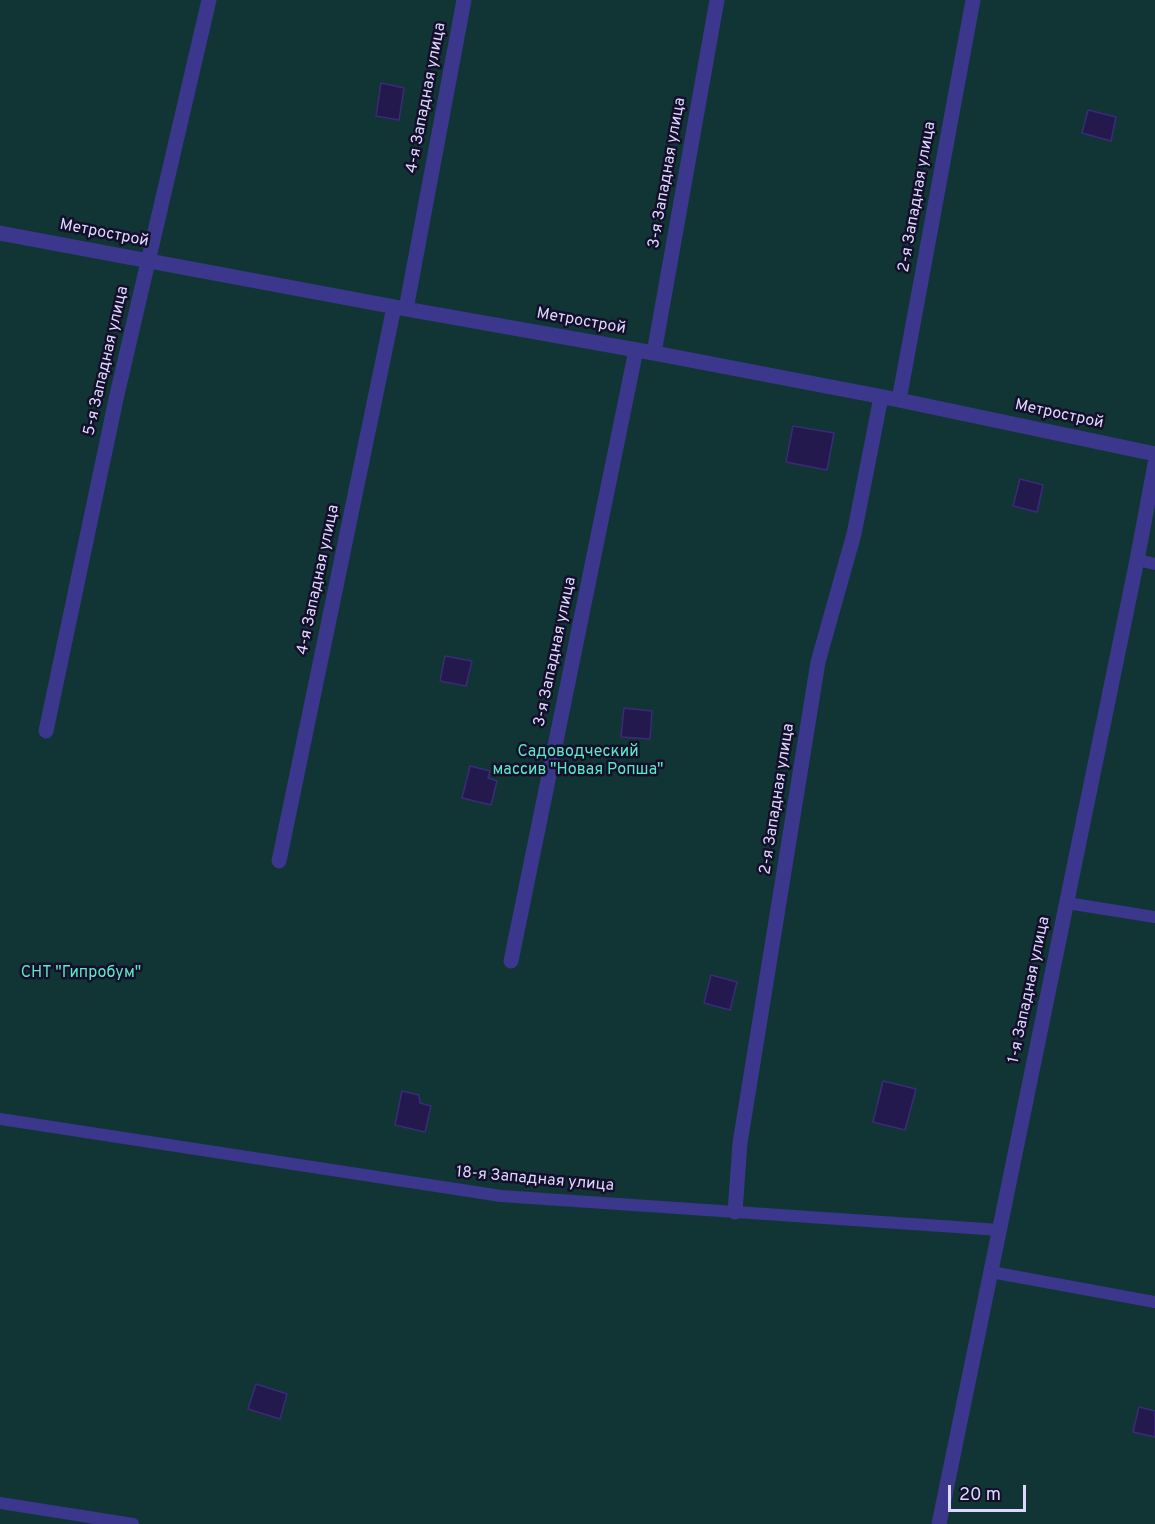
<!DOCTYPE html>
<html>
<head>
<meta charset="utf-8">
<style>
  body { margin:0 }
  #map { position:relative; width:1155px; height:1524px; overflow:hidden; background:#140f2a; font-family:Overpass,sans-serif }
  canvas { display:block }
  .scale { position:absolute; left:948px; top:1485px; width:78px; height:27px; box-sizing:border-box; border:3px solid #ddd8ff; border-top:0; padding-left:8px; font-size:18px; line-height:21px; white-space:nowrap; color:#ddd8ff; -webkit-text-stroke:4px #140f2a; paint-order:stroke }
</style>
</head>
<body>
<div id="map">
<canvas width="1155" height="1524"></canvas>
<div class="scale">20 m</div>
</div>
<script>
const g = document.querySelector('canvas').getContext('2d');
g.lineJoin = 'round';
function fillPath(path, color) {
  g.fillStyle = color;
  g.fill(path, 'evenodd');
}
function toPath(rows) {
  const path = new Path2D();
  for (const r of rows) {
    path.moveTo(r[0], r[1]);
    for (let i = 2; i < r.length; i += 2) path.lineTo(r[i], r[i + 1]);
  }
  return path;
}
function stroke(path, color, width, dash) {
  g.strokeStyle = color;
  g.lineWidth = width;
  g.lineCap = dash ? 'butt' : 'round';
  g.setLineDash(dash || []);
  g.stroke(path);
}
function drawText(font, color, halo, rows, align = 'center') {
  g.font = font + ' Overpass,sans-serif';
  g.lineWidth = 5;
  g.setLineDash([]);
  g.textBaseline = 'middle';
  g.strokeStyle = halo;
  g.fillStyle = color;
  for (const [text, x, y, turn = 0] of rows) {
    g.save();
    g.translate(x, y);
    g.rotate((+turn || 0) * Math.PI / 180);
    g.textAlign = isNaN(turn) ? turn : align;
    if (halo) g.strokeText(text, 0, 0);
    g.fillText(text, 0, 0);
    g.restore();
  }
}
const green = toPath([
  [0,0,1155,0,1155,1524,0,1524]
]);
const building = toPath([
  [381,83,404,88,399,120,376,116,381,83],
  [1088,110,1116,117,1111,141,1082,133,1088,110],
  [793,426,834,433,827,470,786,462,793,426],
  [1020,479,1043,485,1037,512,1013,506,1020,479],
  [445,656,472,661,466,686,440,681,445,656],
  [624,708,652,711,650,739,621,737,624,708],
  [470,766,490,771,488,778,497,781,491,805,462,798,470,766],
  [711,975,737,982,730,1010,704,1003,711,975],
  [883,1081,916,1089,905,1130,873,1122,883,1081],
  [402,1091,419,1095,420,1103,431,1106,425,1132,395,1125,402,1091],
  [256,1384,287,1394,280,1419,248,1409,256,1384],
  [1139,1407,1155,1411,1155,1437,1133,1432,1139,1407]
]);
const lane = toPath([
  [1137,560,1155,564],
  [1067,903,1155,917],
  [0,1119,501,1196,1000,1230],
  [991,1272,1155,1302],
  [0,1503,133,1524]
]);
const street = toPath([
  [0,233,406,309,654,353,899,400,1155,454],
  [406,309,464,0],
  [654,353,717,0],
  [899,400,973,0],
  [46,731,116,399,209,0],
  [279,861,394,307],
  [511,961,636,350],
  [735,1212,740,1143,818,662,854,534,881,397],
  [939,1524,1137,560,1155,464]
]);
const streetNames = [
  ["4-я Западная улица",427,98,-79],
  ["3-я Западная улица",668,173,-80],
  ["2-я Западная улица",918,197,-80],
  ["Метрострой",104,234,11],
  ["Метрострой",581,322,10],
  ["5-я Западная улица",107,361,-77],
  ["Метрострой",1059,415,12],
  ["4-я Западная улица",319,580,-78],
  ["3-я Западная улица",556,652,-78],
  ["2-я Западная улица",778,799,-81],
  ["1-я Западная улица",1030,990,-78],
  ["18-я Западная улица",535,1180,5]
];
const parkNames = [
  ["Садоводческий",578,753],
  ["массив \"Новая Ропша\"",578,771],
  ["СНТ \"Гипробум\"",81,974]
];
fillPath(green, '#113534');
fillPath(building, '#24194d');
stroke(building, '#3a2a7a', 1.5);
stroke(lane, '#3a378c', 12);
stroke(street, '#3a378c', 15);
drawText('16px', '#ddd8ff', '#140f2a', streetNames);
drawText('16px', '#5be8c5', '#140f2a', parkNames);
</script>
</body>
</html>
